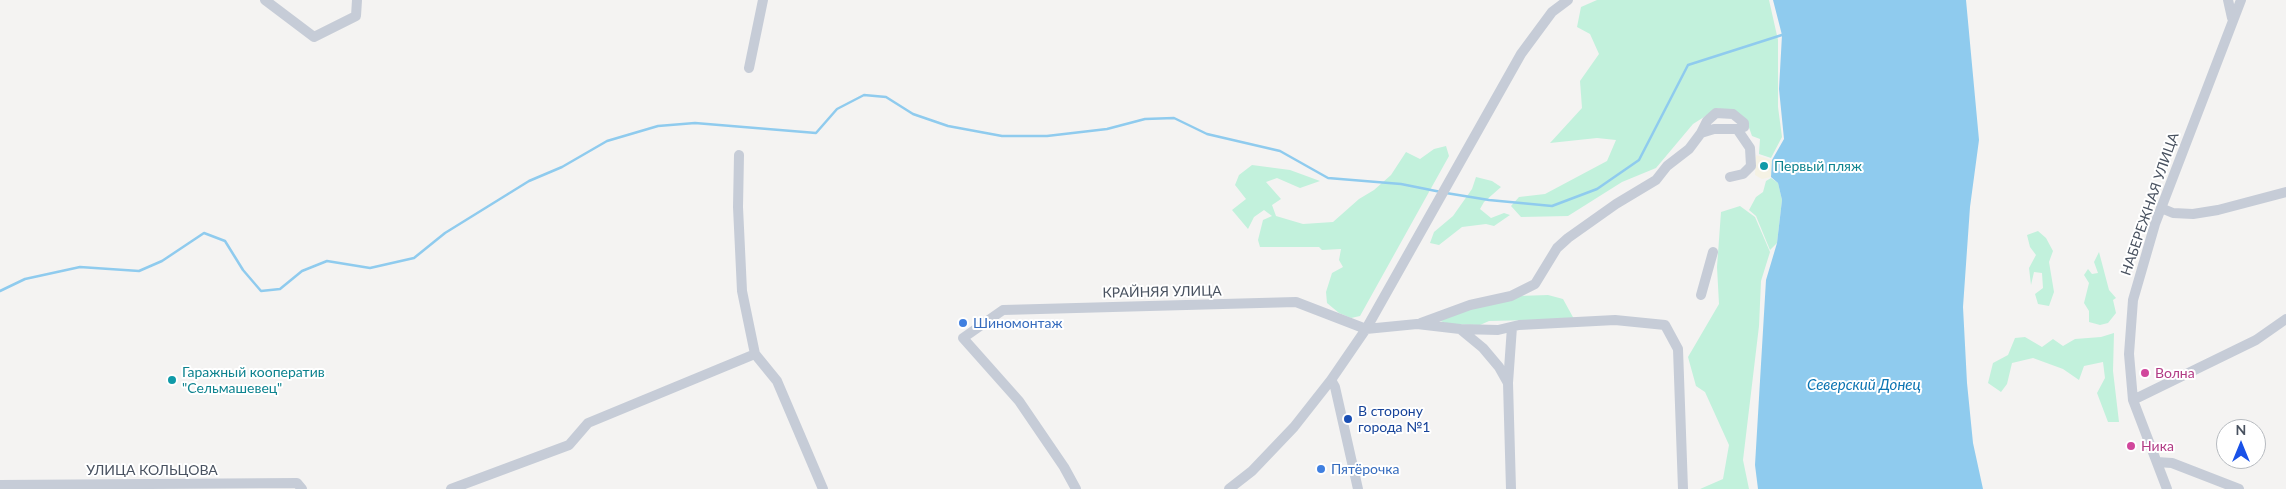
<!DOCTYPE html>
<html>
<head>
<meta charset="utf-8">
<style>
  body { margin:0 }
  #map { position:relative; width:2286px; height:489px; overflow:hidden; background:#f4f3f2; font-family:Lato,sans-serif }
  canvas { display:block }
  .north { position:absolute; left:2216px; top:419px; width:50px; height:50px; box-sizing:border-box; background:#fff; border:1px solid #b6babf; border-radius:50%; rotate:0deg; font-size:14px; font-weight:700; line-height:20px; text-align:center; color:#495260 }
  .north::after { content:''; display:block; margin:auto; width:18px; height:22px; background:#1952e8; clip-path:polygon(50% 0,100% 100%,50% 72%,0 100%) }
</style>
</head>
<body>
<div id="map">
<canvas width="2286" height="489"></canvas>
<div class="north">N</div>
</div>
<script>
const g = document.querySelector('canvas').getContext('2d');
g.lineJoin = 'round';
function fillPath(path, color) {
  g.fillStyle = color;
  g.fill(path, 'evenodd');
}
function toPath(rows) {
  const path = new Path2D();
  for (const r of rows) {
    path.moveTo(r[0], r[1]);
    for (let i = 2; i < r.length; i += 2) path.lineTo(r[i], r[i + 1]);
  }
  return path;
}
function stroke(path, color, width, dash) {
  g.strokeStyle = color;
  g.lineWidth = width;
  g.lineCap = dash ? 'butt' : 'round';
  g.setLineDash(dash || []);
  g.stroke(path);
}
function drawText(font, color, halo, rows, align = 'center') {
  g.font = font + ' Lato,sans-serif';
  g.lineWidth = 4;
  g.setLineDash([]);
  g.textBaseline = 'middle';
  g.strokeStyle = halo;
  g.fillStyle = color;
  for (const [text, x, y, turn = 0] of rows) {
    g.save();
    g.translate(x, y);
    g.rotate((+turn || 0) * Math.PI / 180);
    g.textAlign = isNaN(turn) ? turn : align;
    if (halo) g.strokeText(text, 0, 0);
    g.fillText(text, 0, 0);
    g.restore();
  }
}
const green = toPath([
  [1597,0,1769,0,1778,40,1778,107,1782,137,1771,158,1759,154,1760,139,1752,136,1746,119,1718,108,1693,124,1656,168,1622,182,1568,216,1521,217,1511,206,1519,197,1545,194,1607,161,1616,140,1597,138,1550,143,1582,108,1580,81,1599,54,1590,34,1577,27,1581,7],
  [1446,146,1449,156,1360,316,1351,318,1339,313,1327,303,1326,292,1332,273,1343,267,1339,260,1341,249,1322,250,1319,247,1260,247,1258,240,1263,220,1272,216,1264,210,1254,217,1248,229,1232,210,1246,199,1235,185,1239,175,1252,165,1290,170,1320,181,1300,188,1277,178,1266,182,1281,199,1272,205,1276,216,1303,224,1333,222,1359,199,1374,190,1391,175,1406,152,1420,159,1434,149],
  [1476,177,1492,181,1501,187,1484,202,1480,209,1491,218,1504,213,1510,215,1494,226,1486,224,1462,227,1439,245,1430,243,1434,232,1453,216,1472,189],
  [1771,178,1778,183,1782,200,1777,243,1770,250,1756,216,1749,210,1756,197,1763,192,1766,181],
  [1740,206,1755,217,1770,252,1761,281,1759,326,1743,460,1749,489,1700,489,1723,479,1729,445,1705,392,1696,386,1688,357,1719,304,1717,267,1721,212],
  [2038,231,2046,238,2053,251,2049,262,2054,292,2049,306,2038,304,2035,294,2043,288,2042,273,2034,272,2031,285,2029,268,2036,255,2030,247,2027,235],
  [2099,252,2109,290,2116,298,2113,300,2116,313,2108,323,2100,325,2089,322,2089,311,2084,303,2089,283,2084,275,2088,269,2092,274,2098,273,2094,262],
  [1548,295,1563,299,1574,319,1489,321,1480,325,1448,324,1438,320,1470,308,1518,296],
  [2114,333,2113,371,2119,422,2108,422,2097,393,2105,378,2103,362,2084,366,2079,380,2063,369,2033,358,2012,363,2007,384,2001,392,1988,383,1993,363,2008,355,2015,338,2025,337,2042,347,2053,339,2063,346,2075,339,2101,337]
]);
const sand = toPath([
  [1756,155,1772,160,1771,177,1762,179,1755,175]
]);
const water = toPath([
  [1773,0,1966,0,1979,140,1970,207,1963,307,1967,383,1973,443,1983,489,1758,489,1755,465,1766,280,1777,243,1782,200,1778,183,1771,177,1772,160,1784,139,1779,89,1782,35]
]);
const stream = toPath([
  [1446,193,1489,200,1552,206,1597,189,1639,160,1688,65,1785,34],
  [0,291,25,279,80,267,139,271,162,261,204,233,225,241,243,270,261,291,280,289,302,271,327,261,370,268,414,258,445,233,529,181,562,167,607,141,658,126,695,123,816,133,837,109,864,95,886,97,913,114,948,126,1002,136,1047,136,1107,129,1145,119,1174,118,1207,134,1280,151,1328,178,1401,184,1441,192]
]);
const minor = toPath([
  [265,0,314,37,356,16,357,0],
  [2228,0,2232,18],
  [749,68,763,0],
  [739,155,738,207,742,291,755,354,777,381,823,489],
  [1730,177,1743,174,1751,166,1750,148,1737,129],
  [2161,208,2173,213,2193,214,2218,210,2286,192],
  [1701,295,1713,252],
  [1421,323,1470,305,1511,296,1535,284,1557,248,1568,238,1616,204,1656,180,1667,166,1689,149,1701,133,1714,129,1737,129,1744,127,1744,123,1733,114,1716,113,1707,121,1701,133],
  [1460,329,1498,330,1519,325,1615,320,1665,325,1678,349,1683,489],
  [1331,380,1335,387,1358,489],
  [1508,383,1512,327],
  [2133,400,2256,340,2286,319],
  [2157,462,2172,463,2239,489],
  [0,485,297,483,302,489],
  [451,489,569,445,588,423,755,354],
  [1076,489,1064,467,1019,401,963,338,1003,310,1296,302,1366,329,1417,324,1460,329,1483,348,1499,367,1508,383,1511,489],
  [1229,489,1252,471,1294,427,1331,380,1366,329,1521,54,1552,12,1568,0],
  [2167,489,2133,400,2129,354,2133,300,2155,224,2241,0]
]);
const markers = [
  [1764,166,5,"#0f9aa8"],
  [963,323,5,"#3f7fe0"],
  [2145,373,5,"#d1479c"],
  [172,380,5,"#0f9aa8"],
  [1348,419,5,"#1a4fb4"],
  [2131,446,5,"#d1479c"],
  [1321,469,5,"#3f7fe0"]
];
const cultureNames = [
  ["Первый пляж",1774,166],
  ["Гаражный кооператив",182,372],
  ["\"Сельмашевец\"",182,388]
];
const streetNames = [
  ["НАБЕРЕЖНАЯ УЛИЦА",2150,204,-71],
  ["КРАЙНЯЯ УЛИЦА",1162,292,-1],
  ["УЛИЦА КОЛЬЦОВА",152,470]
];
const shopNames = [
  ["Шиномонтаж",973,323],
  ["Пятёрочка",1331,469]
];
const hotelNames = [
  ["Волна",2155,373],
  ["Ника",2141,446]
];
const transitNames = [
  ["В сторону",1358,411],
  ["города №1",1358,427]
];
const waterNames = [
  ["Северский Донец",1864,385]
];
fillPath(green, '#c2f1dc');
fillPath(sand, '#f5f2e4');
fillPath(water, '#8fcbee');
stroke(stream, '#8fcbee', 2.5);
stroke(minor, '#c6ccd7', 10);
for (const [x, y, r, color] of markers) {
  const dot = new Path2D();
  dot.arc(x, y, r, 0, 2 * Math.PI);
  g.fillStyle = color;
  g.fill(dot);
  stroke(dot, '#fff', 2);
}
drawText('14px', '#0d838f', '#fff', cultureNames, 'left');
drawText('14px', '#495260', '#fff', streetNames);
drawText('14px', '#366cbe', '#fff', shopNames, 'left');
drawText('14px', '#b23c85', '#fff', hotelNames, 'left');
drawText('14px', '#164399', '#fff', transitNames, 'left');
drawText('italic 15px', '#0b74b2', '#fff', waterNames);
</script>
</body>
</html>
